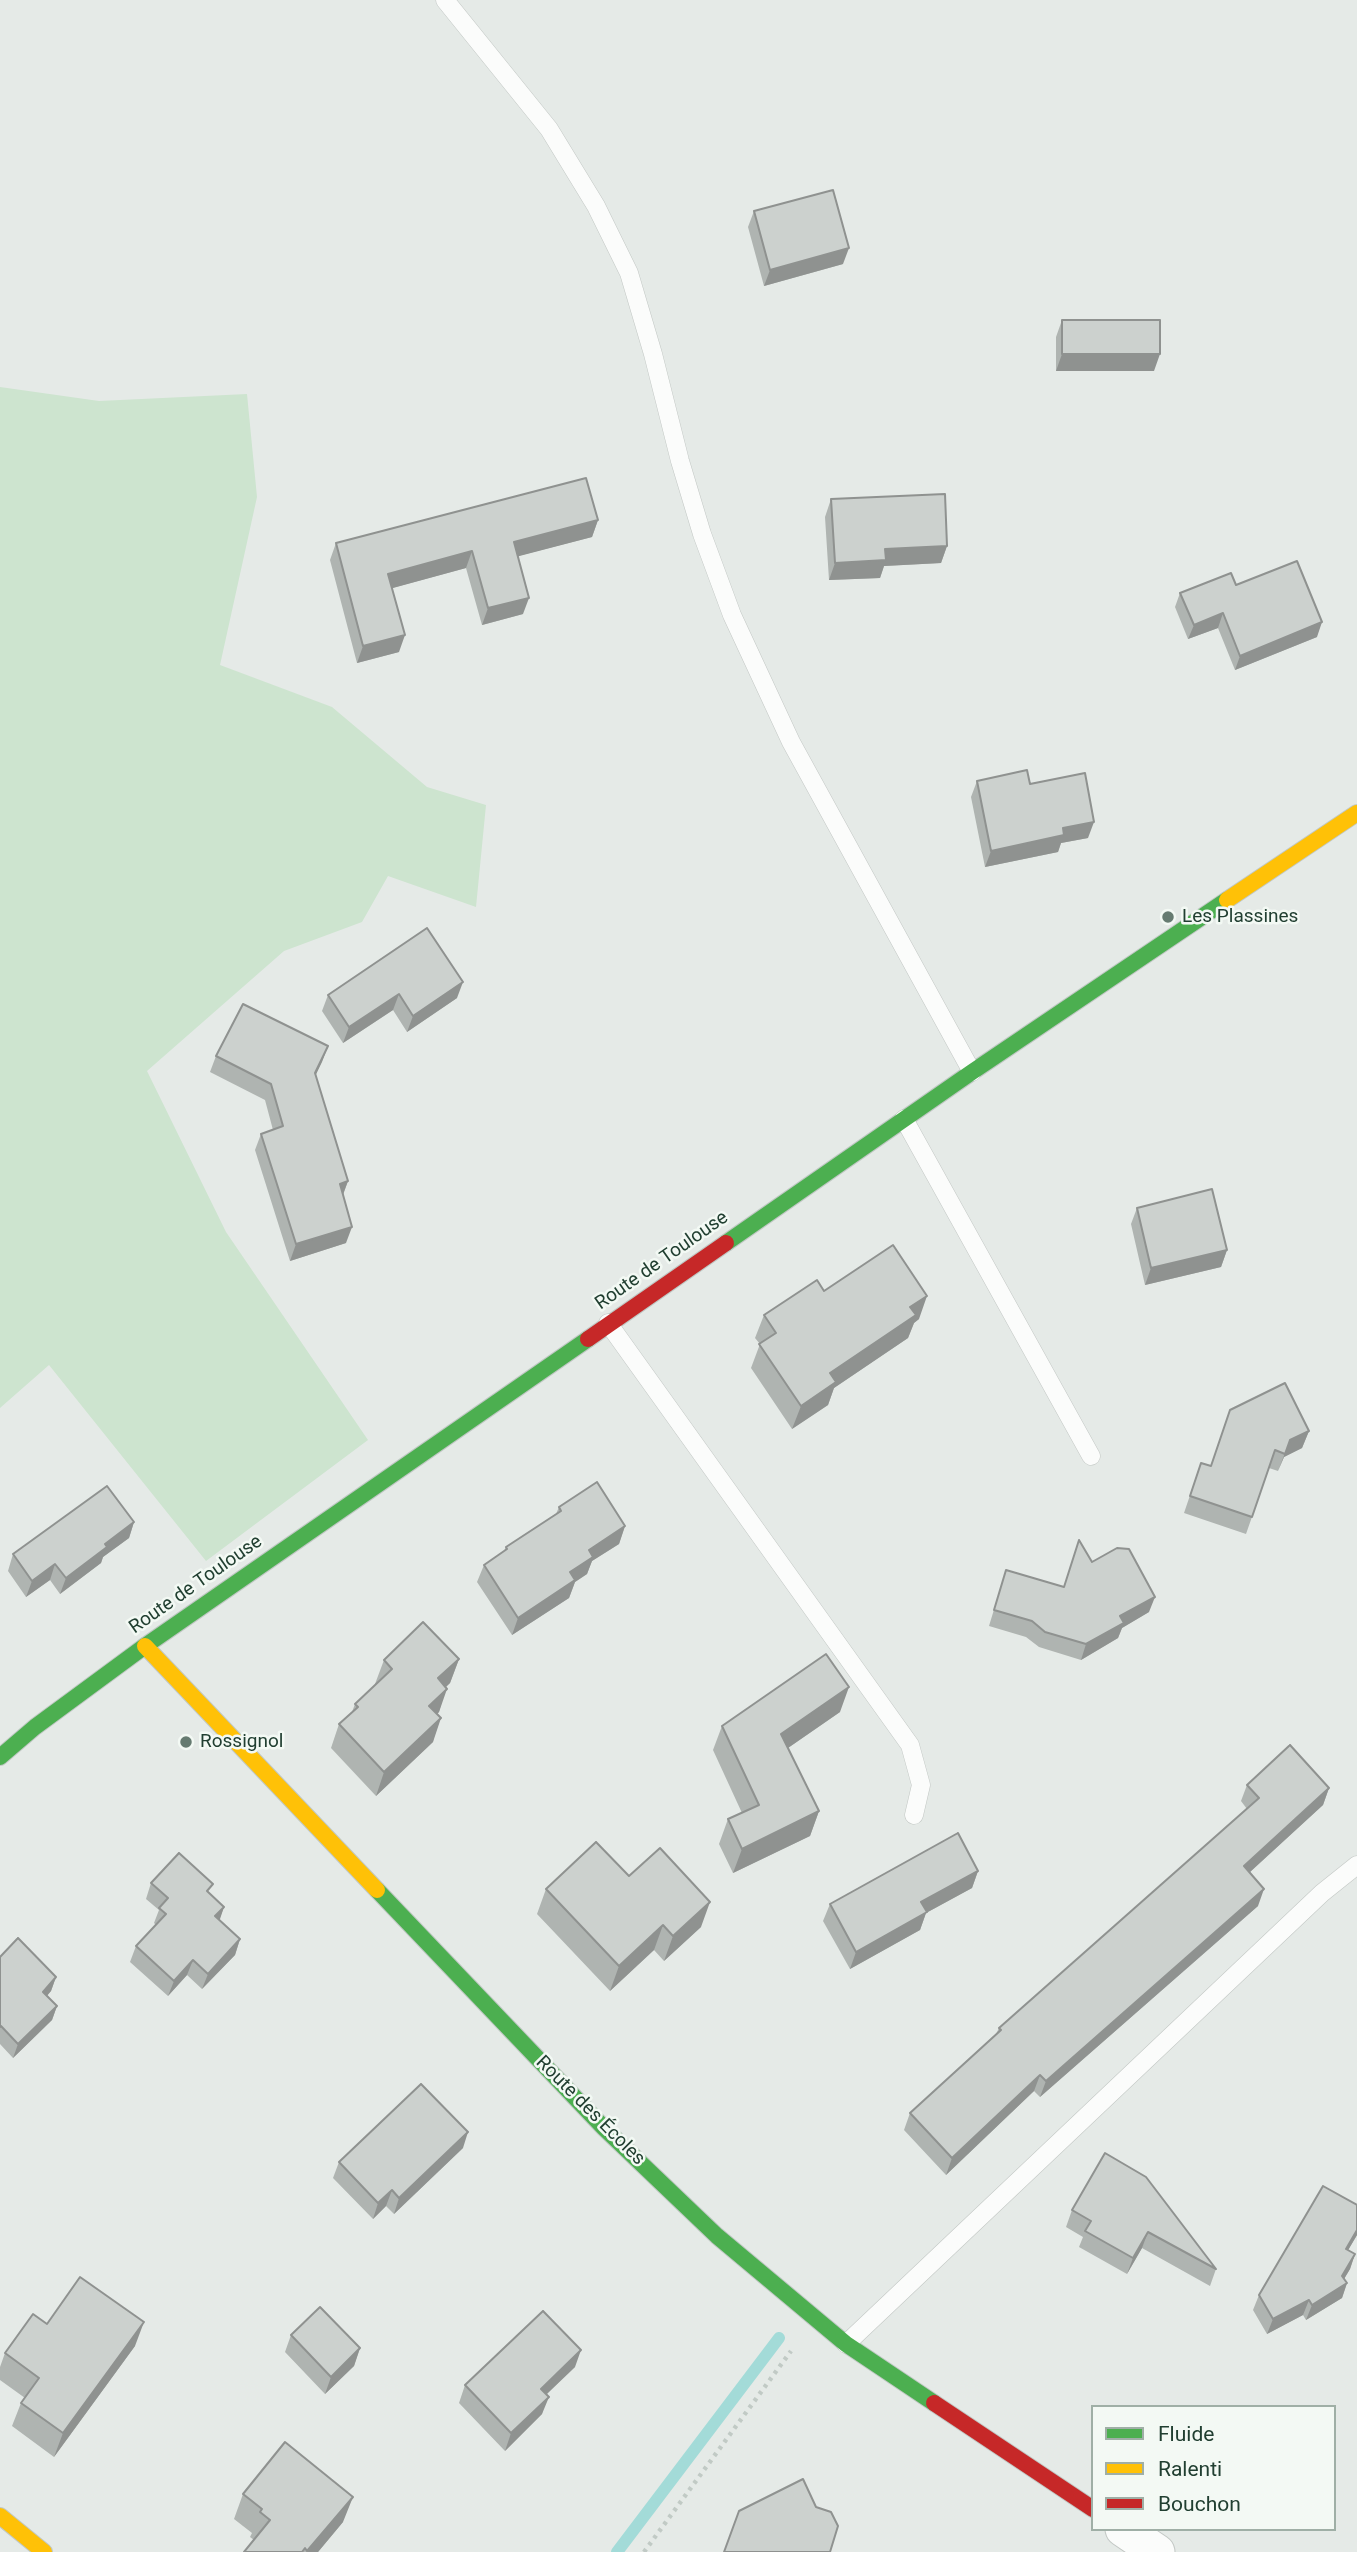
<!DOCTYPE html>
<html>
<head>
<meta charset="utf-8">
<style>
  body { margin:0 }
  #map { position:relative; width:1357px; height:2552px; overflow:hidden; background:#e5eae7; font-family:Roboto,sans-serif }
  canvas { display:block }
  .legend { position:absolute; left:1091px; top:2405px; width:245px; height:126px; box-sizing:border-box; background:#f3f9f4; border:2px solid #9fafa6; margin:0; padding:9px 12px; list-style:none; font-size:21px; color:#213f31 }
  .legend li { display:flex; align-items:center; gap:14px; height:35px }
  .legend b { width:35px; border:2px solid #9fafa6 }
</style>
</head>
<body>
<div id="map">
<canvas width="1357" height="2552"></canvas>
<ul class="legend">
<li><b style="height:9px;background:#4caf50"></b>Fluide</li>
<li><b style="height:9px;background:#ffc107"></b>Ralenti</li>
<li><b style="height:9px;background:#c62828"></b>Bouchon</li>
</ul>
</div>
<script>
const g = document.querySelector('canvas').getContext('2d');
g.lineJoin = 'round';
function fillPath(path, color) {
  g.fillStyle = color;
  g.fill(path, 'evenodd');
}
function toPath(rows) {
  const path = new Path2D();
  for (const r of rows) {
    path.moveTo(r[0], r[1]);
    for (let i = 2; i < r.length; i += 2) path.lineTo(r[i], r[i + 1]);
  }
  return path;
}
function stroke(path, color, width, dash) {
  g.strokeStyle = color;
  g.lineWidth = width;
  g.lineCap = dash ? 'butt' : 'round';
  g.setLineDash(dash || []);
  g.stroke(path);
}
function drawText(font, color, halo, rows, align = 'center') {
  g.font = font + ' Roboto,sans-serif';
  g.lineWidth = 5;
  g.setLineDash([]);
  g.textBaseline = 'middle';
  g.strokeStyle = halo;
  g.fillStyle = color;
  for (const [text, x, y, turn = 0] of rows) {
    g.save();
    g.translate(x, y);
    g.rotate((+turn || 0) * Math.PI / 180);
    g.textAlign = isNaN(turn) ? turn : align;
    if (halo) g.strokeText(text, 0, 0);
    g.fillText(text, 0, 0);
    g.restore();
  }
}
const green = toPath([
  [0,387,99,401,247,394,257,497,220,665,332,707,427,787,486,805,476,907,388,876,362,922,284,951,147,1071,226,1232,368,1440,206,1561,49,1365,0,1408]
]);
const stream = toPath([
  [617,2552,779,2338]
]);
const path = toPath([
  [644,2552,791,2351]
]);
const lane = toPath([
  [445,0,549,129,596,206,629,273,653,354,680,461,702,534,732,615,791,742,972,1072],
  [904,1119,1091,1456],
  [608,1323,910,1745,921,1785,914,1815],
  [846,2344,1322,1893,1357,1865]
]);
const street = toPath([
  [1123,2529,1157,2552]
]);
const fast = toPath([
  [726,1243,972,1072,1227,900],
  [0,1757,35,1727,145,1646,588,1339],
  [377,1890,604,2128,717,2236,846,2344,934,2403]
]);
const slow = toPath([
  [1227,900,1357,813],
  [145,1646,377,1890],
  [0,2516,44,2552]
]);
const jam = toPath([
  [588,1339,726,1243],
  [934,2403,1093,2509]
]);
const wall = toPath([
  [754,211,843,264,764,286,748,227],
  [1062,320,1154,371,1056,371,1056,337],
  [831,499,947,546,941,563,884,566,880,578,829,580,825,517],
  [598,520,592,537,518,556,523,614,482,625,466,568,392,588,399,652,357,663,330,560,336,543],
  [1236,585,1317,637,1235,670,1218,628,1188,639,1175,607,1180,593],
  [977,781,1030,784,1088,838,1061,843,1058,852,985,867,971,797],
  [427,928,457,998,407,1032,393,1010,343,1043,322,1011,328,995],
  [328,1046,315,1075,348,1181,343,1195,346,1243,290,1261,255,1150,261,1134,273,1130,265,1100,210,1072,216,1056],
  [1137,1208,1227,1250,1221,1267,1145,1285,1131,1224],
  [824,1291,919,1319,914,1323,908,1338,834,1388,828,1405,792,1429,751,1368,760,1344,755,1338,764,1315],
  [1309,1431,1302,1448,1284,1457,1278,1471,1269,1468,1246,1534,1184,1513,1201,1463,1210,1466],
  [559,1507,625,1526,619,1544,592,1561,587,1574,575,1582,569,1598,512,1635,477,1582,484,1565,504,1551,506,1547,556,1514],
  [134,1522,129,1538,103,1557,101,1563,60,1594,50,1580,26,1597,8,1571,13,1554],
  [1079,1540,1092,1562,1149,1612,1122,1628,1118,1638,1081,1660,1039,1647,1026,1637,989,1626,1006,1570,1064,1587],
  [459,1659,450,1683,446,1687,439,1712,437,1714,433,1742,376,1796,331,1748,339,1724,352,1712,355,1704,376,1685,375,1684,384,1660],
  [840,1712,788,1748,819,1811,810,1836,733,1873,719,1844,728,1819,742,1813,713,1750,722,1726],
  [1247,1785,1329,1788,1323,1805,1250,1872,1258,1906,1040,2097,1034,2091,946,2175,904,2130,910,2113,996,2034,999,2028,1247,1809,1241,1801],
  [978,1871,972,1888,926,1913,920,1930,850,1969,823,1921,830,1904],
  [629,1876,701,1927,664,1961,654,1950,610,1991,537,1914,546,1889],
  [151,1883,209,1893,224,1907,219,1920,240,1939,235,1955,202,1989,187,1975,168,1996,130,1962,136,1946,156,1925,154,1923,159,1910,146,1899],
  [0,1957,56,1977,51,1991,47,1996,57,2006,52,2020,13,2058,0,2044],
  [463,2148,394,2214,386,2206,373,2219,333,2178,339,2162],
  [1105,2153,1216,2269,1210,2286,1142,2248,1127,2274,1079,2247,1083,2237,1066,2227,1072,2210],
  [1357,2205,1357,2235,1348,2250,1355,2254,1350,2269,1344,2279,1347,2283,1342,2298,1306,2320,1303,2315,1267,2334,1253,2310,1259,2295],
  [47,2324,135,2346,54,2457,12,2426,21,2403,25,2398,0,2380,0,2367,5,2353],
  [291,2335,360,2348,354,2366,325,2394,285,2352],
  [575,2367,546,2395,542,2414,505,2451,459,2403,465,2385],
  [243,2494,343,2522,318,2552,244,2552,254,2540,250,2537,252,2533,234,2519]
]);
const shadedWall = toPath([
  [849,248,843,264,764,286,770,270],
  [1062,354,1160,354,1154,371,1056,371],
  [598,520,592,537,508,559,514,542],
  [947,546,941,563,884,566,880,578,829,580,835,563,885,549],
  [472,551,466,568,382,591,388,574],
  [529,598,523,614,482,625,488,608],
  [1223,613,1218,628,1188,639,1194,625],
  [1322,622,1317,637,1235,670,1240,656],
  [405,635,399,652,357,663,363,646],
  [1094,822,1088,838,1061,843,1058,852,985,867,991,851,1063,828],
  [463,982,457,998,407,1032,413,1016],
  [399,994,393,1010,343,1043,349,1027],
  [328,1046,322,1062,309,1089,315,1073],
  [348,1181,342,1197,340,1184],
  [352,1227,346,1243,290,1261,296,1244],
  [1227,1250,1221,1267,1145,1285,1151,1268],
  [927,1296,919,1319,914,1323,908,1338,834,1388,828,1405,792,1429,801,1406,830,1373,910,1307],
  [1309,1431,1302,1448,1284,1457,1278,1471,1290,1440],
  [134,1522,129,1538,103,1557,101,1563,60,1594,66,1578,105,1544],
  [625,1526,619,1544,592,1561,587,1574,575,1582,569,1598,512,1635,518,1618,589,1550],
  [55,1564,50,1580,26,1597,32,1581],
  [1155,1597,1149,1612,1122,1628,1118,1638,1081,1660,1086,1644,1120,1616],
  [459,1659,450,1683,430,1702,438,1678],
  [849,1687,840,1712,772,1759,781,1734],
  [447,1689,439,1712,421,1730,429,1706],
  [441,1718,433,1742,376,1796,384,1772],
  [1329,1788,1323,1805,1238,1883,1244,1866],
  [819,1811,810,1836,733,1873,742,1849],
  [978,1871,972,1888,926,1913,920,1930,850,1969,856,1952,921,1902],
  [1264,1889,1258,1906,1040,2097,1046,2081],
  [710,1902,701,1927,664,1961,673,1936],
  [224,1907,219,1922,215,1916],
  [663,1925,654,1950,610,1991,619,1966],
  [240,1939,235,1955,202,1989,208,1974],
  [193,1960,187,1975,168,1996,174,1981],
  [56,1977,51,1991,38,2006,43,1992],
  [57,2006,52,2020,13,2058,18,2044],
  [1040,2075,1034,2091,946,2175,952,2158],
  [468,2132,463,2148,394,2214,399,2198],
  [392,2190,386,2206,373,2219,378,2203],
  [1357,2230,1357,2235,1340,2264,1346,2249],
  [1148,2232,1142,2248,1127,2274,1133,2258],
  [1355,2254,1350,2269,1338,2289,1347,2283,1342,2298,1306,2320,1312,2305,1342,2276],
  [1309,2300,1303,2315,1267,2334,1273,2319],
  [144,2322,135,2346,54,2457,63,2433],
  [360,2348,354,2366,325,2394,331,2377],
  [581,2350,575,2367,534,2406,541,2389],
  [549,2397,542,2414,505,2451,511,2433],
  [353,2497,343,2522,318,2552,307,2552]
]);
const building = toPath([
  [833,190,849,248,770,270,754,211,833,190],
  [1062,320,1160,320,1160,354,1062,354,1062,320],
  [586,478,598,520,514,542,529,598,488,608,472,551,388,574,405,635,363,646,336,543,586,478],
  [945,494,947,546,885,549,886,560,835,563,831,499,945,494],
  [1297,561,1322,622,1240,656,1223,613,1194,625,1180,593,1231,573,1236,585,1297,561],
  [1027,770,1030,784,1085,773,1094,822,1063,828,1064,835,991,851,977,781,1027,770],
  [427,928,463,982,413,1016,399,994,349,1027,328,995,427,928],
  [243,1004,328,1046,315,1073,348,1181,340,1184,352,1227,296,1244,261,1134,283,1126,271,1084,216,1056,243,1004],
  [1212,1189,1227,1250,1151,1268,1137,1208,1212,1189],
  [893,1245,927,1296,910,1307,916,1315,830,1373,836,1382,801,1406,759,1344,776,1333,764,1315,817,1280,824,1291,893,1245],
  [1285,1383,1309,1431,1290,1440,1285,1454,1275,1450,1252,1517,1190,1496,1201,1463,1211,1466,1230,1410,1285,1383],
  [597,1482,625,1526,589,1550,593,1557,570,1572,575,1580,518,1618,484,1565,507,1549,506,1547,561,1511,559,1507,597,1482],
  [107,1486,134,1522,105,1544,107,1547,66,1578,55,1564,32,1581,13,1554,107,1486],
  [1079,1540,1092,1562,1117,1548,1129,1549,1155,1597,1120,1616,1124,1623,1086,1644,1045,1632,1032,1621,994,1610,1006,1570,1064,1587,1079,1540],
  [423,1622,459,1659,438,1678,447,1689,429,1706,441,1718,384,1772,339,1724,358,1707,355,1704,392,1669,384,1660,423,1622],
  [826,1654,849,1687,781,1734,819,1811,742,1849,728,1819,759,1805,722,1726,826,1654],
  [1290,1745,1329,1788,1244,1866,1264,1889,1046,2081,1040,2075,952,2158,910,2113,1001,2030,999,2028,1259,1798,1247,1785,1290,1745],
  [958,1833,978,1871,921,1902,927,1912,856,1952,830,1904,958,1833],
  [596,1842,629,1876,660,1848,710,1902,673,1936,663,1925,619,1966,546,1889,596,1842],
  [179,1853,213,1884,207,1891,224,1907,215,1916,240,1939,208,1974,193,1960,174,1981,136,1946,166,1914,159,1908,168,1898,151,1883,179,1853],
  [18,1938,56,1977,43,1992,57,2006,18,2044,1,2026,0,2027,0,1957,18,1938],
  [421,2084,468,2132,399,2198,392,2190,378,2203,339,2162,421,2084],
  [1105,2153,1146,2177,1216,2269,1148,2232,1133,2258,1085,2231,1091,2221,1072,2210,1105,2153],
  [1323,2186,1357,2205,1357,2230,1346,2249,1355,2254,1342,2276,1347,2283,1312,2305,1309,2300,1273,2319,1259,2295,1323,2186],
  [80,2277,144,2322,63,2433,21,2403,39,2378,5,2353,33,2314,47,2324,80,2277],
  [320,2307,360,2348,331,2377,291,2335,320,2307],
  [543,2311,581,2350,541,2389,549,2397,511,2433,465,2385,543,2311],
  [285,2442,353,2497,307,2551,305,2548,302,2552,244,2552,270,2520,260,2512,262,2509,243,2494,285,2442],
  [803,2479,816,2507,831,2512,838,2526,830,2552,724,2552,739,2511,803,2479]
]);
const markers = [
  [1168,917,7,"#667b71"],
  [186,1742,7,"#667b71"]
];
const poiNames = [
  ["Les Plassines",1182,917],
  ["Rossignol",200,1742]
];
const streetNames = [
  ["Route de Toulouse",662,1261,-35],
  ["Route de Toulouse",196,1585,-35],
  ["Route des Écoles",590,2111,45]
];
fillPath(green, '#cde4cf');
stroke(stream, '#a3dbd8', 12);
stroke(lane, '#c2c7c4', 19);
stroke(street, '#c2c7c4', 37);
stroke(fast, '#c0c8c4', 18);
stroke(slow, '#c0c8c4', 18);
stroke(jam, '#c0c8c4', 18);
stroke(path, '#c1cac5', 4.5, [3.5, 5]);
stroke(lane, '#fbfcfb', 18);
stroke(street, '#fbfcfb', 35);
stroke(fast, '#4caf50', 16);
stroke(slow, '#ffc107', 16);
stroke(jam, '#c62828', 16);
fillPath(wall, '#afb4b1');
fillPath(shadedWall, '#8f9290');
fillPath(building, '#ccd1ce');
stroke(building, '#8f9290', 2);
for (const [x, y, r, color] of markers) {
  const dot = new Path2D();
  dot.arc(x, y, r, 0, 2 * Math.PI);
  g.fillStyle = color;
  g.fill(dot);
  stroke(dot, '#f3f9f4', 2.5);
}
drawText('19px', '#213f31', '#f3f9f4', poiNames, 'left');
drawText('19px', '#213f31', '#f3f9f4', streetNames);
</script>
</body>
</html>
